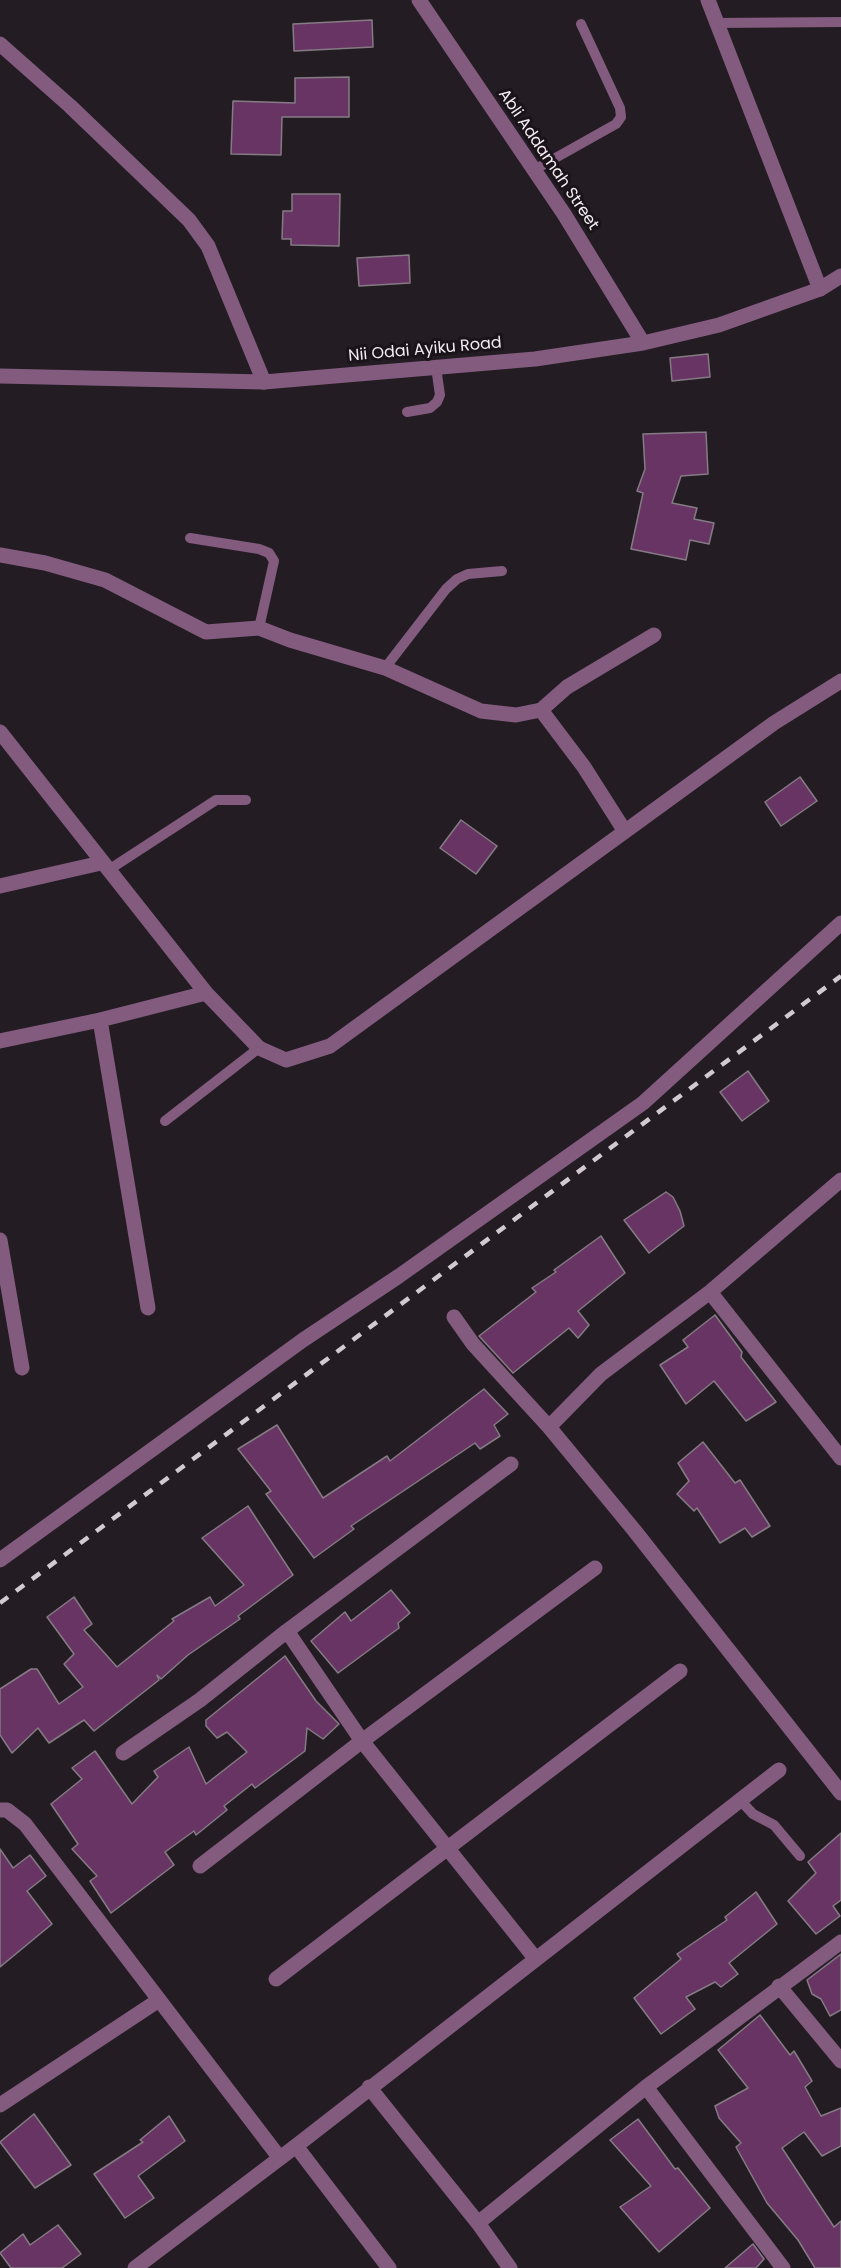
<!DOCTYPE html>
<html>
<head>
<meta charset="utf-8">
<style>
  body { margin:0 }
  canvas { display:block; background:#241c23 }
</style>
</head>
<body>
<canvas width="841" height="2268"></canvas>
<script>
const g = document.querySelector('canvas').getContext('2d');
g.lineJoin = 'round';
function fillPath(path, color) {
  g.fillStyle = color;
  g.fill(path, 'evenodd');
}
function toPath(rows) {
  const path = new Path2D();
  for (const r of rows) {
    path.moveTo(r[0], r[1]);
    for (let i = 2; i < r.length; i += 2) path.lineTo(r[i], r[i + 1]);
  }
  return path;
}
function stroke(path, color, width, dash) {
  g.strokeStyle = color;
  g.lineWidth = width;
  g.lineCap = dash ? 'butt' : 'round';
  g.setLineDash(dash || []);
  g.stroke(path);
}
function drawText(font, color, halo, rows, align = 'center') {
  g.font = font + ' Poppins,sans-serif';
  g.lineWidth = 6;
  g.setLineDash([]);
  g.textBaseline = 'middle';
  g.strokeStyle = halo;
  g.fillStyle = color;
  for (const [text, x, y, turn = 0] of rows) {
    g.save();
    g.translate(x, y);
    g.rotate((+turn || 0) * Math.PI / 180);
    g.textAlign = isNaN(turn) ? turn : align;
    if (halo) g.strokeText(text, 0, 0);
    g.fillText(text, 0, 0);
    g.restore();
  }
}
const building = toPath([
  [372,20,373,47,294,51,293,24,372,20],
  [349,77,349,117,282,117,281,155,231,154,233,101,295,103,295,78,349,77],
  [292,194,340,194,339,246,291,245,291,239,282,239,283,211,292,211,292,194],
  [409,255,410,283,359,286,357,258,409,255],
  [708,354,710,377,672,381,670,358,708,354],
  [706,432,708,474,681,476,672,503,697,508,694,519,714,523,709,544,690,540,686,560,631,549,643,493,637,491,645,469,643,434,706,432],
  [800,777,817,801,781,826,765,802,800,777],
  [461,820,497,846,476,874,440,848,461,820],
  [748,1071,769,1101,742,1121,720,1092,748,1071],
  [666,1192,673,1197,680,1211,684,1226,649,1253,624,1220,666,1192],
  [601,1236,625,1273,578,1311,589,1325,578,1338,569,1328,513,1373,479,1336,536,1292,532,1288,556,1272,554,1270,601,1236],
  [715,1315,742,1352,741,1357,776,1402,746,1421,714,1381,686,1404,660,1365,688,1347,683,1340,715,1315],
  [484,1389,508,1414,494,1425,500,1436,480,1449,475,1443,351,1526,354,1529,314,1558,266,1494,271,1491,238,1449,277,1425,323,1498,387,1456,390,1461,484,1389],
  [703,1442,735,1483,740,1480,770,1526,752,1537,745,1528,720,1543,697,1508,694,1511,677,1494,689,1481,678,1463,703,1442],
  [248,1506,293,1575,238,1616,240,1619,188,1655,161,1679,157,1675,159,1680,94,1731,84,1720,49,1743,38,1728,12,1753,0,1735,0,1689,31,1669,37,1669,59,1704,83,1687,64,1664,74,1654,47,1617,74,1597,92,1624,84,1630,117,1667,174,1621,172,1619,210,1597,215,1606,244,1585,202,1538,248,1506],
  [391,1590,410,1613,398,1623,399,1628,338,1673,311,1641,345,1612,351,1621,391,1590],
  [285,1656,316,1701,339,1724,323,1739,307,1728,305,1751,255,1788,252,1784,224,1806,227,1810,196,1835,194,1831,165,1852,174,1865,111,1913,90,1881,97,1876,72,1849,78,1844,51,1804,82,1779,72,1768,95,1751,132,1804,158,1777,154,1771,189,1747,206,1784,247,1752,227,1732,217,1738,206,1726,206,1720,285,1656],
  [841,1833,841,1900,833,1906,840,1916,816,1934,788,1901,816,1873,808,1862,841,1833],
  [0,1849,13,1868,30,1855,46,1876,27,1891,52,1924,0,1967,0,1849],
  [756,1892,777,1924,729,1963,738,1974,721,1987,715,1982,686,1997,695,2009,661,2034,634,1998,681,1959,677,1954,727,1920,725,1917,756,1892],
  [841,1954,841,2010,830,2016,821,1999,812,1994,807,1980,841,1954],
  [760,2015,790,2055,794,2051,812,2081,805,2087,821,2116,841,2108,841,2146,822,2156,804,2132,782,2148,834,2227,841,2221,841,2268,815,2268,798,2240,767,2203,736,2147,741,2143,719,2118,715,2106,748,2088,718,2050,760,2015],
  [34,2114,71,2165,35,2188,0,2142,34,2114],
  [169,2116,185,2141,138,2176,154,2198,125,2218,94,2174,143,2142,140,2140,169,2116],
  [638,2119,675,2169,678,2168,710,2208,659,2252,620,2207,651,2186,610,2140,638,2119],
  [58,2225,81,2254,62,2268,11,2268,0,2253,23,2234,30,2245,58,2225],
  [753,2244,764,2259,756,2268,725,2268,753,2244]
]);
const service = toPath([
  [717,23,841,22],
  [534,170,616,124,621,117,620,108,581,24],
  [407,412,430,408,437,402,440,395,436,367],
  [190,538,259,549,269,553,274,561,259,628],
  [385,668,446,589,457,579,468,574,502,571],
  [107,871,216,800,246,800],
  [165,1121,259,1048],
  [740,1800,753,1814,774,1825,800,1856]
]);
const minor = toPath([
  [708,0,820,289],
  [0,44,70,106,189,220,208,246,264,382],
  [0,555,45,563,105,580,206,632,259,628,290,640,385,668,481,711,516,715,541,710,567,687,654,635],
  [541,710,584,767,624,830],
  [0,732,206,993,259,1048,286,1060,330,1046,774,723,841,681],
  [0,886,101,863],
  [100,1020,148,1308],
  [0,1041,100,1020,206,993],
  [0,1240,22,1368],
  [710,1292,841,1458],
  [454,1317,473,1344,549,1427,634,1530,841,1793],
  [549,1427,601,1374,710,1292,841,1180],
  [0,1560,303,1340,399,1276,643,1103,841,923],
  [287,1631,362,1741,535,1958],
  [123,1753,200,1700,287,1631,511,1464],
  [0,1810,7,1810,25,1824,279,2157],
  [200,1866,362,1741,595,1568],
  [276,1979,680,1671],
  [779,1986,841,2061],
  [369,2087,478,2223,510,2268],
  [646,2087,783,2268],
  [0,2105,159,2000],
  [296,2146,389,2268],
  [478,2223,646,2087,841,1942],
  [135,2268,296,2146,779,1770]
]);
const tertiary = toPath([
  [419,0,564,214,643,343],
  [0,376,264,382,535,359,643,343,719,325,820,289,841,276]
]);
const rail = toPath([
  [0,1603,841,976]
]);
const streetNames = [
  ["Abli Addamah Street",548,160,56],
  ["Nii Odai Ayiku Road",425,350,-5]
];
fillPath(building, '#673464');
stroke(building, '#857b84', 1.5);
stroke(service, '#825b7e', 10);
stroke(minor, '#825b7e', 15);
stroke(tertiary, '#825b7e', 15);
stroke(rail, '#d1cbd0', 4.5, [10, 10]);
drawText('16px', '#f3edf2', '#1a131a', streetNames);
</script>
</body>
</html>
